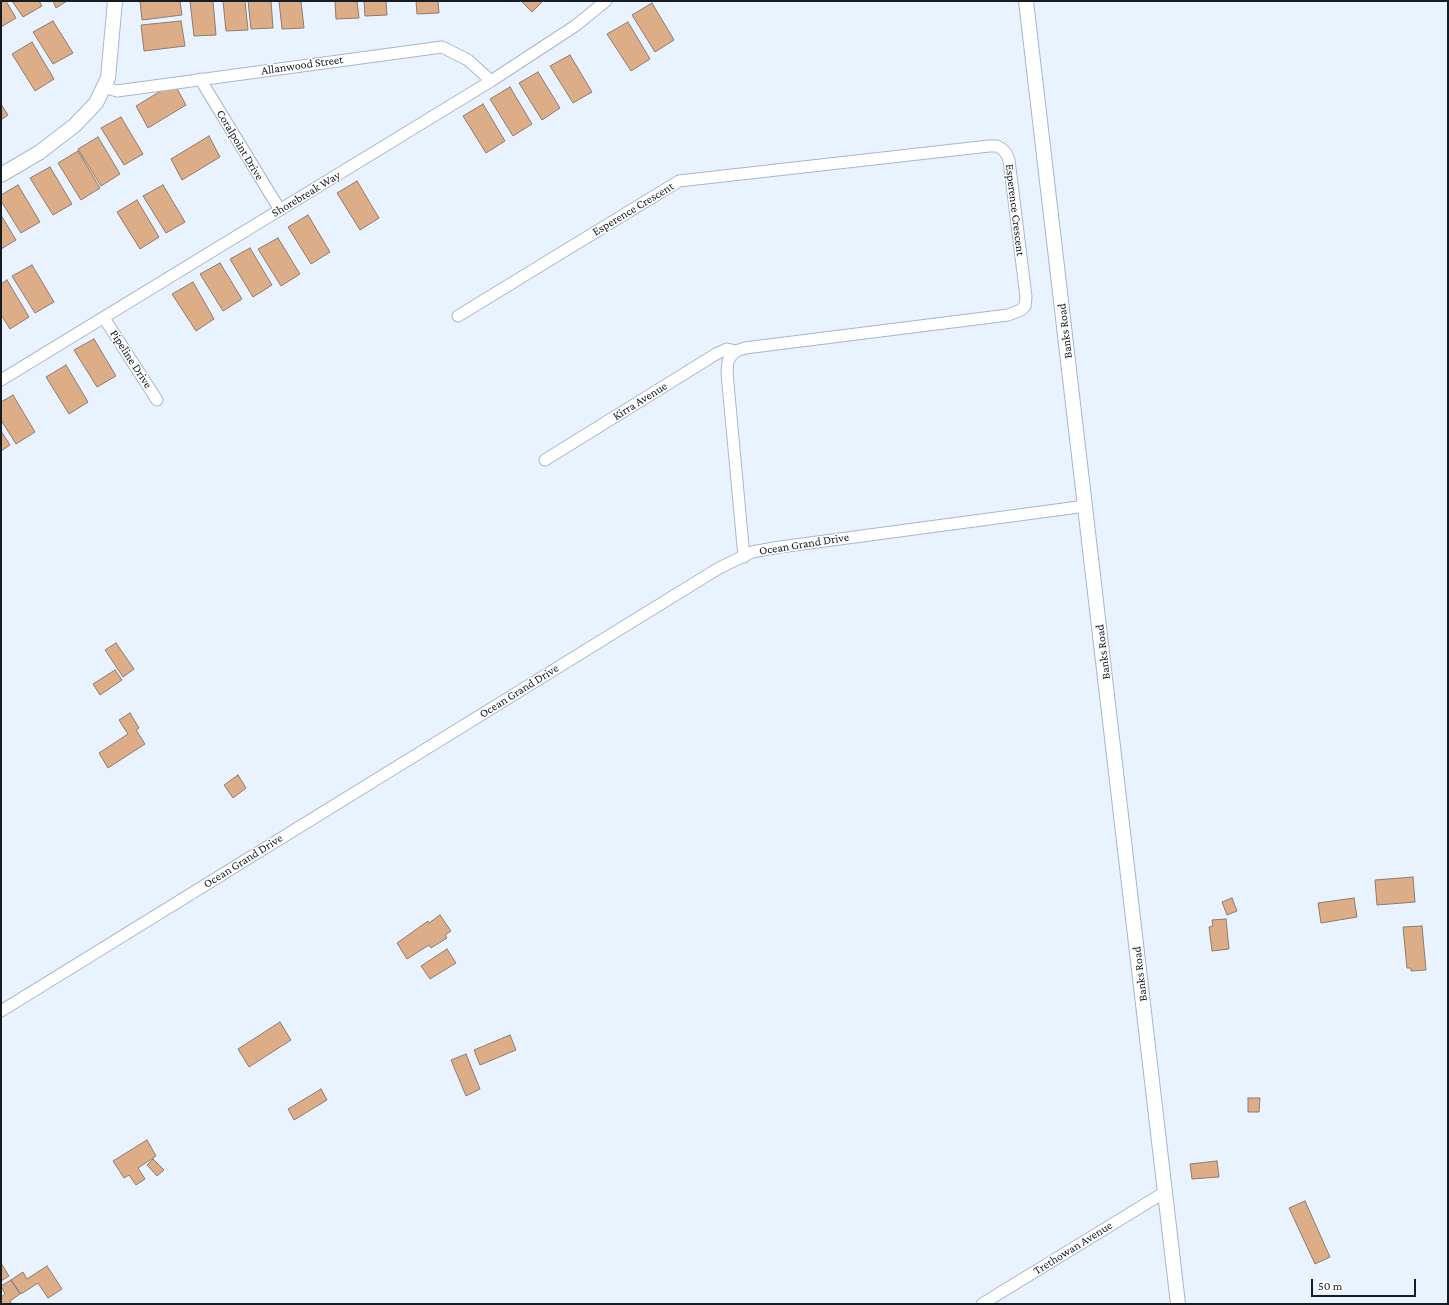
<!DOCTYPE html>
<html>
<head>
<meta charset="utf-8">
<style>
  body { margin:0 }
  #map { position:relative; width:1449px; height:1305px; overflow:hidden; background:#e9f3ff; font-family:"Crimson Pro",serif }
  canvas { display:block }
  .frame { position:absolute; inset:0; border:2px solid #161c23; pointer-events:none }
  .scale { position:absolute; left:1311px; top:1279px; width:105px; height:18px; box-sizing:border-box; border:2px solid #161c23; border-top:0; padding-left:5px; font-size:12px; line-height:14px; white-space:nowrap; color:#161c23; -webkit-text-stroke:3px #fff; paint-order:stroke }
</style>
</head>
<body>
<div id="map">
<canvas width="1449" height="1305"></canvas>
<div class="frame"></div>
<div class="scale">50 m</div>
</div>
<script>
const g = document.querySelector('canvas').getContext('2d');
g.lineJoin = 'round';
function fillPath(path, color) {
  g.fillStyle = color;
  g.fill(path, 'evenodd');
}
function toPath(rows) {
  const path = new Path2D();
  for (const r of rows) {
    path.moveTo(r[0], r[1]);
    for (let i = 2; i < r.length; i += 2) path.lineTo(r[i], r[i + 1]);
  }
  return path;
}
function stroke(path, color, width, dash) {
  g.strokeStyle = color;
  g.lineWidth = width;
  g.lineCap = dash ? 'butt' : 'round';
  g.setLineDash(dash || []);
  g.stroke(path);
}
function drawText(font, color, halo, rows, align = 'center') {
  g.font = font + ' "Crimson Pro",serif';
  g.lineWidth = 3;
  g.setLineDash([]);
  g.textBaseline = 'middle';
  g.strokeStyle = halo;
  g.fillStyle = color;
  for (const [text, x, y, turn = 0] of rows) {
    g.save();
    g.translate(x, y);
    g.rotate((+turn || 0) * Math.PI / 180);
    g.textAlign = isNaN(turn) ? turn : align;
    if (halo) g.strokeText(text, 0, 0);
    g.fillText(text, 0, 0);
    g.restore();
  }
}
const building = toPath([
  [1,1,6,1,16,18,1,27,1,1],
  [12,1,39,1,42,6,23,17,12,1],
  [53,1,67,1,56,8,53,1],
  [140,1,180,1,182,15,142,20,140,1],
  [190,1,213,1,216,35,194,36,190,1],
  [223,1,245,1,248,30,226,31,223,1],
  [248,1,271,1,273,28,251,29,248,1],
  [279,1,301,1,304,28,282,29,279,1],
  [335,1,357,1,359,18,336,19,335,1],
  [364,1,386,1,387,15,365,16,364,1],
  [416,1,438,1,439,13,417,14,416,1],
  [521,1,543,1,532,12,521,1],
  [652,3,674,40,655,52,632,15,652,3],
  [53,21,73,53,53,64,33,32,53,21],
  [181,21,185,46,144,51,141,25,181,21],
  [628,22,650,59,631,71,607,34,628,22],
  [32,42,54,79,35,91,12,54,32,42],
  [570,55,592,92,573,103,550,66,570,55],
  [538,72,560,108,542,120,519,83,538,72],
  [174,83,186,105,148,128,136,106,174,83],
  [510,87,532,124,513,136,490,99,510,87],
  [1,104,8,115,1,120,1,104],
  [483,104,505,141,486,153,463,116,483,104],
  [121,117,143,154,124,165,101,128,121,117],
  [209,136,220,157,182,180,171,159,209,136],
  [98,137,120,174,101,186,78,149,98,137],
  [78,151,100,188,81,200,58,163,78,151],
  [50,167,72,204,53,215,30,178,50,167],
  [357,181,379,218,360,230,337,193,357,181],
  [18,185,40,222,21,233,1,201,1,195,18,185],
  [163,185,185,222,166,233,143,196,163,185],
  [137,200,159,237,140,249,117,212,137,200],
  [1,215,16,240,1,249,1,215],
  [308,215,330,252,311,264,288,227,308,215],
  [278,238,300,274,281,286,258,249,278,238],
  [250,248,272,285,253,297,230,259,250,248],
  [220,263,242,299,223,311,200,274,220,263],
  [32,265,54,302,35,313,12,276,32,265],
  [7,280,29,317,10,329,1,315,1,284,7,280],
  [193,282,214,319,196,331,172,294,193,282],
  [94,339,116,376,97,387,74,350,94,339],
  [66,365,88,402,69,414,46,377,66,365],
  [13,395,35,432,16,444,1,420,1,402,13,395],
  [1,431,10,445,1,451,1,431],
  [116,643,134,669,123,677,105,650,116,643],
  [115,670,122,680,100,695,93,684,115,670],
  [130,713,139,728,136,730,145,744,108,768,99,753,128,734,119,720,130,713],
  [238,775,246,788,233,798,224,785,238,775],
  [1413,877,1415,902,1377,905,1375,880,1413,877],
  [1232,898,1237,911,1227,915,1222,902,1232,898],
  [1354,898,1357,917,1321,923,1318,903,1354,898],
  [440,915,451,931,445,935,447,938,431,948,429,945,407,959,397,943,428,921,429,923,440,915],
  [1226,919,1229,949,1212,951,1209,927,1213,926,1212,920,1226,919],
  [1422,926,1426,970,1411,971,1411,968,1407,968,1403,927,1422,926],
  [447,949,456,963,430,979,421,966,447,949],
  [280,1022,291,1040,249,1067,238,1049,280,1022],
  [510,1035,516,1050,480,1065,474,1050,510,1035],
  [466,1054,480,1089,466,1096,451,1060,466,1054],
  [321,1089,327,1100,294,1120,288,1109,321,1089],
  [1248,1098,1260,1098,1259,1112,1248,1112,1248,1098],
  [147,1140,156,1156,138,1168,145,1179,136,1185,129,1175,124,1178,113,1161,147,1140],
  [153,1159,164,1170,157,1176,147,1165,153,1159],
  [1217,1161,1219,1177,1192,1179,1190,1164,1217,1161],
  [1305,1201,1330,1257,1315,1264,1289,1208,1305,1201],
  [1,1263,9,1276,1,1281,1,1263],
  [47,1266,62,1289,48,1298,38,1283,21,1294,11,1280,23,1272,27,1279,47,1266],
  [11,1280,20,1294,10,1301,12,1304,1,1304,1,1297,5,1294,1,1286,11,1280]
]);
const minor = toPath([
  [200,79,280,210],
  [104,87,117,91,442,47,468,60,491,81],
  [458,316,679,181,989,146,997,146,1002,149,1006,153,1009,160,1026,297,1025,306,1021,310,1008,315,745,348,736,351,731,356,728,361,727,373,744,557],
  [104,318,157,400],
  [1,380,491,81,575,26,606,1],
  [545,460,716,354,727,349,736,351],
  [1,1011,719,568,752,552,780,547,1086,506],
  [982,1304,1165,1192]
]);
const tertiary = toPath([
  [1026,1,1178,1304],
  [1,175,40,152,75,125,96,103,108,78,115,1]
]);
const streetNames = [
  ["Allanwood Street",302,65,-8],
  ["Coralpoint Drive",240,145,59],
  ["Shorebreak Way",306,194,-31],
  ["Esperence Crescent",633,209,-31],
  ["Esperence Crescent",1015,210,83],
  ["Banks Road",1065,331,-97],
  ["Pipeline Drive",131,359,57],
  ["Kirra Avenue",640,401,-32],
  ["Ocean Grand Drive",804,544,-9],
  ["Banks Road",1103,652,-97],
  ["Ocean Grand Drive",519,691,-32],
  ["Ocean Grand Drive",243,861,-32],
  ["Banks Road",1140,974,-97],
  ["Trethowan Avenue",1073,1248,-32]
];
fillPath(building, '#ddad87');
stroke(building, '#8e7b6c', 1);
stroke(minor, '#a8b7ca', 13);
stroke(tertiary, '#a8b7ca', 16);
stroke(minor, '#fff', 11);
stroke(tertiary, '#fff', 14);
drawText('12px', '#161c23', '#fff', streetNames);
</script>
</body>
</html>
